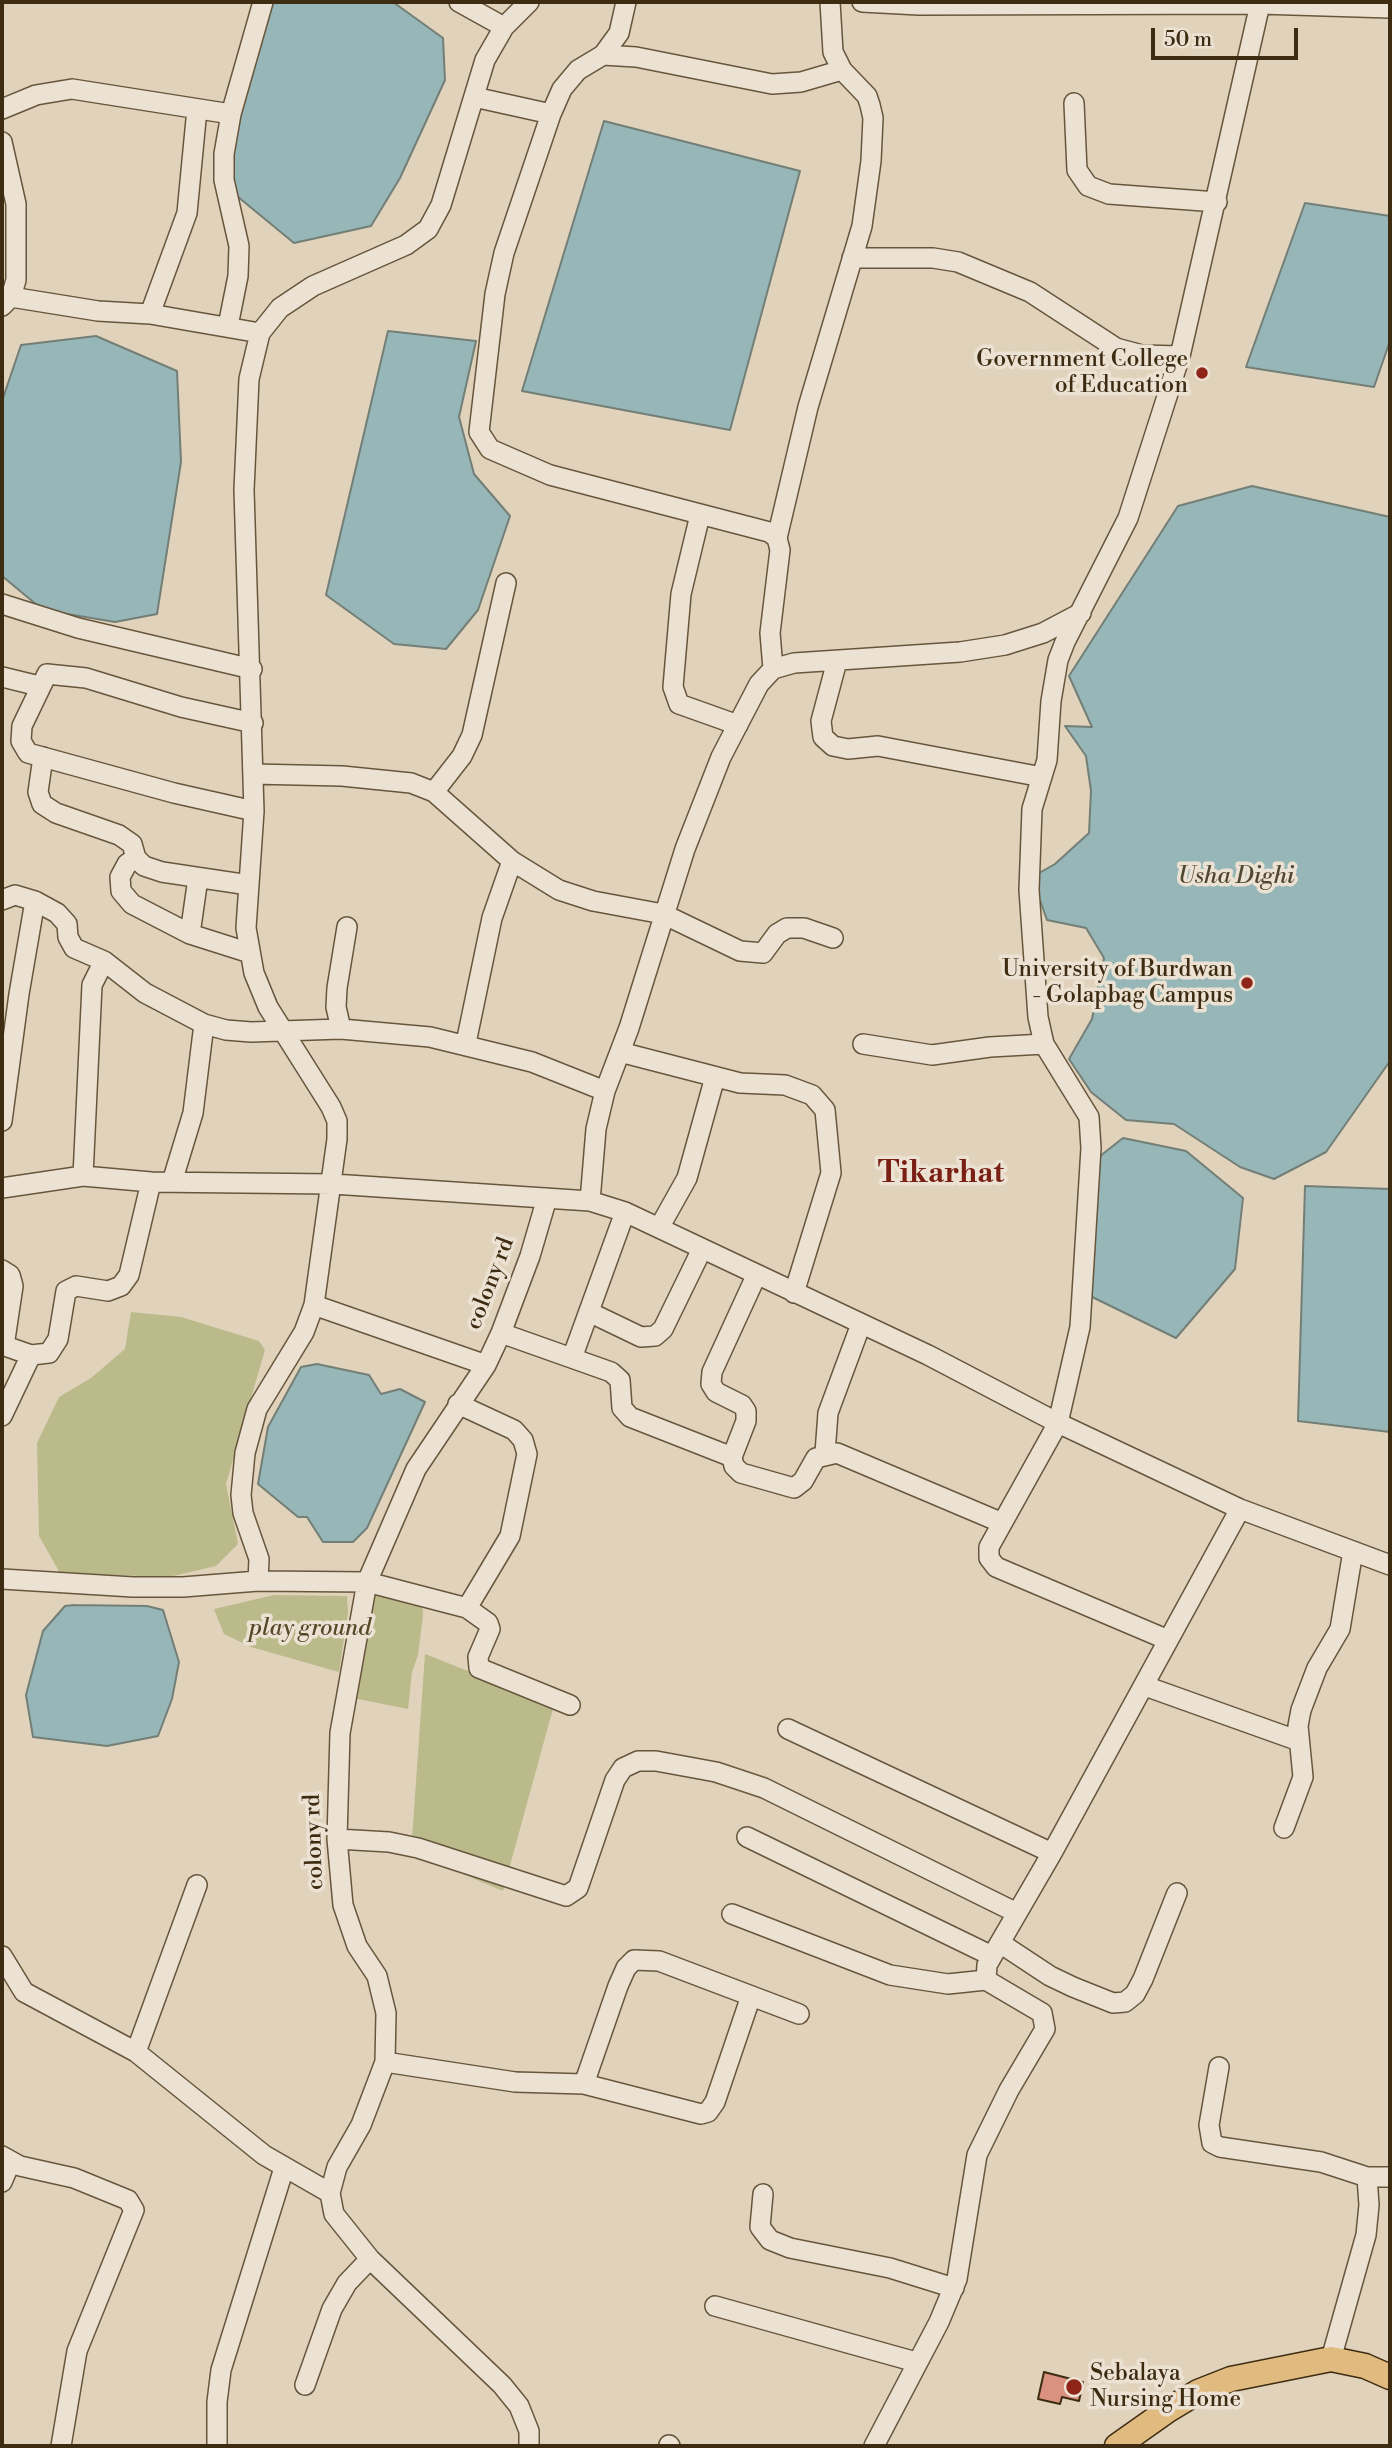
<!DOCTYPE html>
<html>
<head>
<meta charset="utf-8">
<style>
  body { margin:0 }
  #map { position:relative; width:1392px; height:2448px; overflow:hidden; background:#e1d3bb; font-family:"Libre Bodoni",serif }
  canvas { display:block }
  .frame { position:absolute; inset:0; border:4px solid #3e2c12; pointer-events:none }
  .scale { position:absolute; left:1151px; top:28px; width:147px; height:32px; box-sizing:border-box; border:4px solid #3e2c12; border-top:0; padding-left:9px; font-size:21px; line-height:24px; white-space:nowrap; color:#3e2c12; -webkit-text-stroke:5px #ece2d3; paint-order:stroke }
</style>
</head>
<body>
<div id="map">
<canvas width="1392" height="2448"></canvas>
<div class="frame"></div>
<div class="scale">50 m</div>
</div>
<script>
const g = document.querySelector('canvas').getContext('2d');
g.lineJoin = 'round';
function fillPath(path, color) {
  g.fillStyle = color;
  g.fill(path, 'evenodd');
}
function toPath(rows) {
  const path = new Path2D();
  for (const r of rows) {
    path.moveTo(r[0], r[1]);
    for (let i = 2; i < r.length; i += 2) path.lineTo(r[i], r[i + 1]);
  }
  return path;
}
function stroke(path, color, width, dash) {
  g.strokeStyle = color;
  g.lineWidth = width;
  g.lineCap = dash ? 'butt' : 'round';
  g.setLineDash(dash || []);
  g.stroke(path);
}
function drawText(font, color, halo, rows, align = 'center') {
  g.font = font + ' "Libre Bodoni",serif';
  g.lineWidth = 7;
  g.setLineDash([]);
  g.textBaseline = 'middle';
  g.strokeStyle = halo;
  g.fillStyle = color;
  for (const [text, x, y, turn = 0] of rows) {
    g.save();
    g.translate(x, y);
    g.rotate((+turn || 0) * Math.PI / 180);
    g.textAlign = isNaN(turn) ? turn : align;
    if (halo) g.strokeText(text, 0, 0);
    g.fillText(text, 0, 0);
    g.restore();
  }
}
const green = toPath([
  [131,1312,181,1317,259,1341,265,1350,226,1484,238,1544,216,1566,169,1577,60,1573,39,1536,37,1443,59,1397,91,1378,125,1349],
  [369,1586,422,1598,423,1615,418,1655,412,1672,408,1709,353,1698],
  [274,1595,347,1596,348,1613,339,1672,251,1647,224,1634,214,1609],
  [425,1654,554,1705,503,1891,411,1852]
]);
const water = toPath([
  [270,2,393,2,443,38,445,80,400,178,371,226,294,243,232,192,228,142,270,2],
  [604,121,800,171,730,430,522,391,604,121],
  [1305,203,1390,216,1390,341,1374,387,1246,367,1305,203],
  [388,331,476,341,459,417,474,474,510,516,478,610,446,649,394,644,326,595,388,331],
  [96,336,177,371,181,462,157,614,115,622,43,610,2,576,2,401,21,345,96,336],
  [1252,486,1390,517,1390,1061,1326,1152,1274,1179,1240,1167,1174,1124,1126,1120,1091,1092,1069,1059,1092,1019,1104,958,1086,928,1047,920,1037,892,1039,873,1055,864,1089,833,1091,791,1086,756,1065,726,1092,727,1069,676,1178,506,1252,486],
  [1123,1138,1186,1151,1243,1198,1235,1269,1176,1338,1084,1293,1095,1160,1123,1138],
  [1305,1186,1390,1189,1390,1432,1298,1421,1305,1186],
  [317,1364,369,1375,381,1394,400,1389,425,1402,367,1528,353,1542,323,1542,307,1517,298,1517,258,1484,268,1427,301,1367,317,1364],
  [74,1605,147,1606,163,1610,179,1662,172,1699,158,1736,107,1746,33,1737,26,1695,43,1631,65,1606,74,1605]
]);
const building = toPath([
  [1044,2372,1083,2382,1079,2401,1062,2397,1060,2404,1038,2399,1044,2372]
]);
const minor = toPath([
  [459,2,504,27],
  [626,2,619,33,603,55,578,70,562,89,551,114,504,253,495,294,479,432,490,449,550,475,769,532,777,538,780,550,770,633,773,669],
  [862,2,919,5,1260,4,1390,8],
  [603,55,636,57,772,84,801,82,842,70],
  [474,97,551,114],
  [1074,103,1077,170,1088,186,1109,194,1217,202],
  [2,109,36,95,72,89,231,114],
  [2,142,16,204,16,280,11,297,2,306],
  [852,258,933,258,958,262,1030,292,1116,348,1142,355,1180,356],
  [11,297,98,311,150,314,260,333],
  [150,314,187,213,197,109],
  [228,326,238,276,239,246,224,180,224,154,231,114,263,2],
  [700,515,681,594,673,687,679,704,738,725],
  [777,538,808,407,862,226,871,161,873,118,870,105,867,96,842,70,833,52,830,2],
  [2,604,78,628,252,669],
  [837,661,821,721,823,737,833,746,848,749,878,746,1042,777],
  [2,677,39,686],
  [253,723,181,707,86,678,47,674,22,726,21,741,28,753,174,793,254,811],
  [43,757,38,792,42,804,56,813,119,835,132,844,136,858,144,866,162,872,249,885],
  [253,774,342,776,411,783,434,792,512,861,559,890,593,901,663,914,740,951,763,953,777,934,787,928,804,928,833,938],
  [434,792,462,756,472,735,506,583],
  [136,858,127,864,120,877,121,891,132,904,190,934,250,953],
  [2,900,15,895,35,901,57,913,67,924,68,937,74,948,104,961,145,993,204,1024,226,1030,251,1032,341,1029,430,1037,532,1062,605,1091],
  [190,934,198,878],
  [341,1029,336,1007,337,988,347,927],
  [466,1043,492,918,512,861],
  [863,1044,932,1055,990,1047,1044,1044],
  [620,1052,740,1083,785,1085,812,1095,825,1110,831,1173,794,1293],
  [2,1121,19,994,35,901],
  [83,1176,92,985,104,961],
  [172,1182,193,1113,204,1024],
  [2,1188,83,1176,151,1182,333,1184,590,1201,625,1212,928,1355,1058,1423,1240,1509,1390,1565],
  [590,1201,596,1129,605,1091,629,1028,685,849,721,757,759,684,773,669,794,663,960,652,1005,645,1043,633,1081,613],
  [659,1228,687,1178,715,1077],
  [2,1270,10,1275,13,1286,4,1346],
  [756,1276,712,1372,711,1384,716,1392,742,1405,746,1411,746,1421,732,1457,734,1466,741,1473,794,1488,803,1481,816,1458,837,1453,1000,1522],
  [314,1305,486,1365],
  [589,1312,641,1337,655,1336,663,1329,702,1249],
  [501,1333,611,1372,620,1380,622,1408,630,1417,732,1457],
  [2,1345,31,1355,49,1353,58,1339,66,1291,76,1286,108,1291,121,1286,129,1275,151,1182],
  [572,1358,625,1212],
  [458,1404,514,1430,523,1440,527,1454,510,1536,467,1608],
  [2,1416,31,1355],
  [825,1453,828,1413,861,1324],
  [2,1579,133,1587,183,1587,258,1581,367,1582,467,1608,488,1623,490,1629,478,1657,479,1668,570,1705],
  [258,1581,259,1559,243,1513,241,1495,245,1453,257,1409,304,1332,314,1305,337,1139,337,1121,331,1107,268,1007,254,973,246,928,254,811,244,490,249,379,260,333,280,308,313,286,406,245,428,229,441,205,485,60,504,27,529,2],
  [1168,1640,996,1567,989,1558,989,1547,1058,1423,1080,1327,1091,1148,1089,1117,1044,1044,1038,1017,1029,890,1032,809,1047,760,1051,701,1058,660,1065,642,1128,518,1180,356,1260,4],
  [1145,1686,1299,1741],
  [788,1729,1052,1853],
  [1284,1828,1303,1777,1298,1726,1301,1710,1317,1668,1340,1629,1353,1551],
  [747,1837,992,1956],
  [337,1839,389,1842,418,1848,566,1896,578,1888,615,1780,623,1768,638,1761,656,1761,716,1772,764,1788,1017,1913],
  [732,1914,890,1975,948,1984,986,1980],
  [1000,1943,1050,1976,1073,1987,1113,2003,1125,2002,1135,1994,1143,1979,1177,1893],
  [2,1956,24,1992,136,2052,264,2155,330,2193],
  [136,2052,197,1885],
  [385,2062,515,2082,584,2084,701,2114,708,2112,715,2102,751,1996],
  [1219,2067,1209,2125,1212,2143,1220,2147,1321,2162,1367,2177,1390,2177],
  [584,2084,618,1986,626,1968,634,1960,659,1961,799,2014],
  [2,2156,20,2166,74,2178,128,2200,134,2210,77,2351,61,2446],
  [2,2182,11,2161],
  [763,2194,760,2227,770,2240,790,2248,890,2268,954,2288],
  [715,2306,916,2362],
  [1331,2359,1366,2235,1369,2205,1367,2177],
  [305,2385,332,2309,347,2283,370,2259],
  [669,2445,670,2446],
  [217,2446,217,2402,221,2370,284,2168],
  [529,2446,529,2431,519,2406,502,2385,370,2259,334,2214,330,2193,337,2167,361,2125,385,2062,386,2013,377,1976,357,1946,343,1905,337,1839,340,1733,367,1582,416,1469,486,1365,501,1333,530,1256,547,1198],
  [874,2446,939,2322,957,2279,977,2155,1009,2090,1045,2029,1042,2013,986,1980,987,1965,1052,1853,1240,1509]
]);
const major = toPath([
  [1117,2446,1168,2410,1198,2392,1231,2379,1331,2359,1365,2366,1390,2377]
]);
const markers = [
  [1202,373,7,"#8f2418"],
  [1247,983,7,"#8f2418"],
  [1074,2387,9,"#8f2418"]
];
const poiNames = [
  ["Government College",1188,360],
  ["of Education",1188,386],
  ["University of Burdwan",1233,970],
  ["- Golapbag Campus",1233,996],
  ["Sebalaya",1090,2374,"left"],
  ["Nursing Home",1090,2400,"left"]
];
const streetNames = [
  ["colony rd",491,1284,-69],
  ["colony rd",315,1842,-92]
];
const parkNames = [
  ["play ground",310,1629]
];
const waterNames = [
  ["Usha Dighi",1236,877]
];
const districtNames = [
  ["Tikarhat",941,1175]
];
fillPath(green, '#baba8b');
fillPath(water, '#97b6b8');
stroke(water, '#737f76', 2);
fillPath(building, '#da9180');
stroke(building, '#3e2c12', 2);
stroke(minor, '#67563c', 22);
stroke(major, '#3e2c12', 27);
stroke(minor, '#ece2d3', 19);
stroke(major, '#e0ba7e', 24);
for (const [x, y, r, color] of markers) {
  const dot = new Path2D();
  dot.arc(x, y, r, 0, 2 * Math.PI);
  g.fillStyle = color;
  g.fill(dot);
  stroke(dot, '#ece2d3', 2.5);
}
drawText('23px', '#3e2c12', '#ece2d3', poiNames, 'right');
drawText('23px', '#3e2c12', '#ece2d3', streetNames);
drawText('italic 23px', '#57482a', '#ece2d3', parkNames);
drawText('italic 24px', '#504833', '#ece2d3', waterNames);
drawText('bold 30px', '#7a1f14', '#ece2d3', districtNames);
</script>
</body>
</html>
